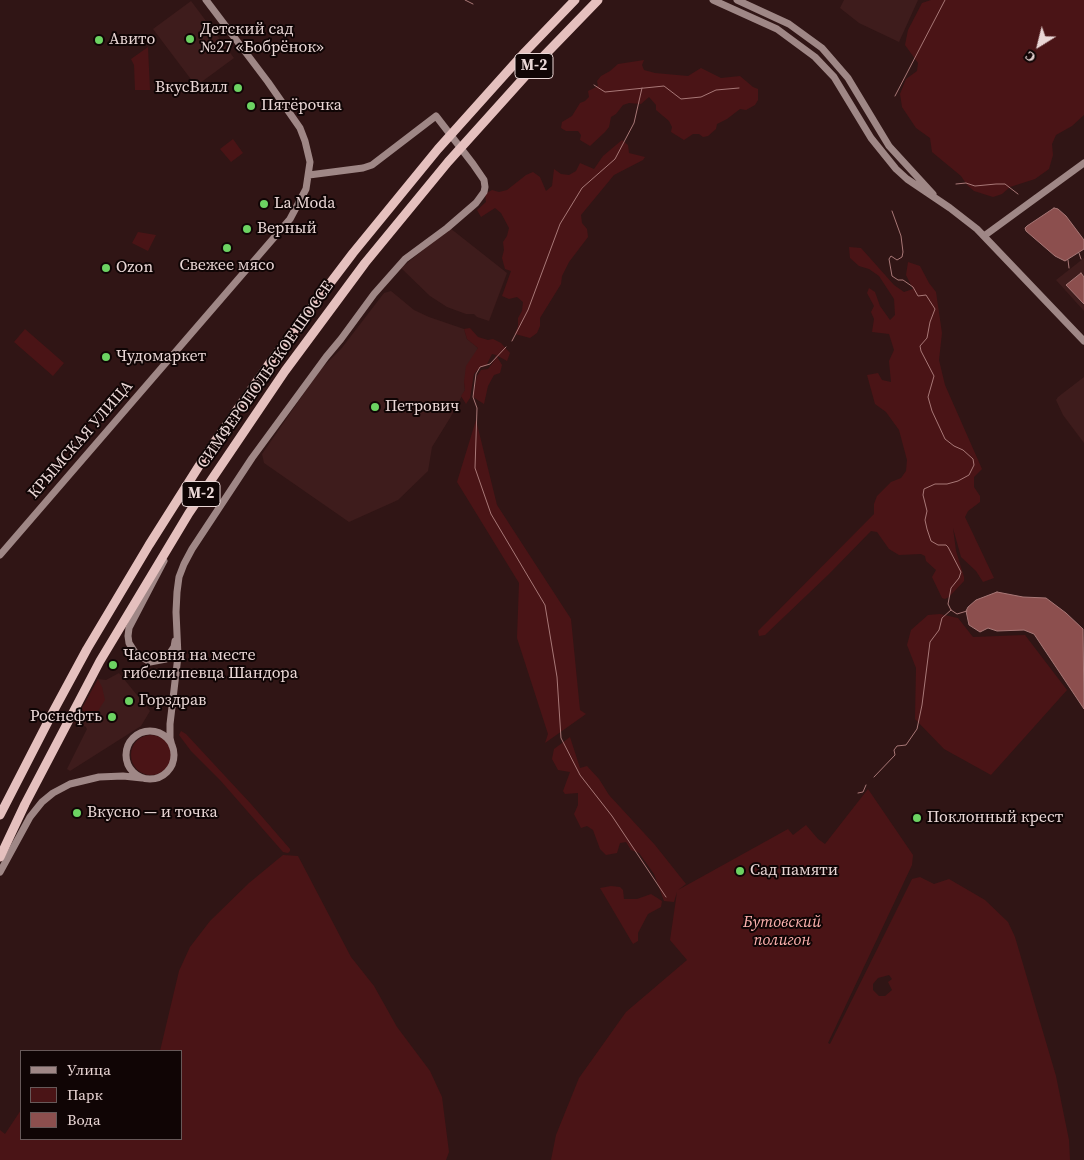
<!DOCTYPE html>
<html>
<head>
<meta charset="utf-8">
<style>
  body { margin:0 }
  #map { position:relative; width:1084px; height:1160px; overflow:hidden; background:#301515; font-family:"Source Serif 4",serif }
  canvas { display:block }
  .legend { position:absolute; left:20px; top:1050px; width:162px; height:90px; box-sizing:border-box; background:#100505; border:1px solid #675959; margin:0; padding:6px 9px; list-style:none; font-size:15px; color:#ead7d6 }
  .legend li { display:flex; align-items:center; gap:10px; height:25px }
  .legend b { width:25px; border:1px solid #675959 }
  .north { position:absolute; left:1014px; top:20px; width:50px; height:50px; -webkit-text-stroke:4px #100505; paint-order:stroke; rotate:216deg; font-size:14px; font-weight:700; line-height:20px; text-align:center; color:#ead7d6 }
  .north::after { content:''; display:block; margin:auto; width:18px; height:22px; background:#ead7d6; clip-path:polygon(50% 0,100% 100%,50% 72%,0 100%) }
</style>
</head>
<body>
<div id="map">
<canvas width="1084" height="1160"></canvas>
<ul class="legend">
<li><b style="height:6px;background:#9f8786"></b>Улица</li>
<li><b style="height:14px;background:#4a1416"></b>Парк</li>
<li><b style="height:14px;background:#8c4f4e"></b>Вода</li>
</ul>
<div class="north">С</div>
</div>
<script>
const g = document.querySelector('canvas').getContext('2d');
g.lineJoin = 'round';
function fillPath(path, color) {
  g.fillStyle = color;
  g.fill(path, 'evenodd');
}
function toPath(rows) {
  const path = new Path2D();
  for (const r of rows) {
    if (r.length === 3) {
      path.moveTo(r[0] + r[2], r[1]);
      path.arc(r[0], r[1], r[2], 0, 2 * Math.PI);
      continue;
    }
    path.moveTo(r[0], r[1]);
    for (let i = 2; i < r.length; i += 2) path.lineTo(r[i], r[i + 1]);
  }
  return path;
}
function stroke(path, color, width, dash) {
  g.strokeStyle = color;
  g.lineWidth = width;
  g.lineCap = dash ? 'butt' : 'round';
  g.setLineDash(dash || []);
  g.stroke(path);
}
function drawText(font, color, halo, rows, align = 'center') {
  g.font = font + ' "Source Serif 4",serif';
  g.lineWidth = 4;
  g.setLineDash([]);
  g.textBaseline = 'middle';
  g.strokeStyle = halo;
  g.fillStyle = color;
  for (const [text, x, y, turn = 0] of rows) {
    g.save();
    g.translate(x, y);
    g.rotate((+turn || 0) * Math.PI / 180);
    g.textAlign = isNaN(turn) ? turn : align;
    if (halo) g.strokeText(text, 0, 0);
    g.fillText(text, 0, 0);
    g.restore();
  }
}
const built = toPath([
  [844,0,918,0,899,42,859,23,840,8],
  [191,1,234,58,196,86,153,29],
  [450,228,507,273,489,321,477,317,474,314,466,314,447,307,430,296,401,268],
  [1084,258,1084,311,1056,280],
  [391,291,414,310,429,317,464,329,467,339,478,348,464,382,465,390,450,418,432,447,428,471,398,500,349,522,264,463,262,454,320,370,341,349,384,293],
  [1084,377,1084,443,1063,415,1056,400,1058,397],
  [119,673,150,711,141,726,70,771,67,769,87,729,85,726,78,728,74,723,98,679,106,680]
]);
const green = toPath([
  [931,0,1084,0,1084,115,1072,126,1056,135,1052,144,1053,155,1049,169,1035,179,1010,187,1002,194,993,197,974,191,967,185,961,176,932,152,930,138,916,128,902,107,900,94,906,79,917,71,918,63,905,45,908,30,922,3],
  [148,47,150,90,135,90,134,65,131,59],
  [644,60,642,65,644,70,655,73,688,76,701,68,721,78,740,76,753,87,758,89,758,100,755,105,746,110,740,109,727,119,717,124,716,129,708,136,703,137,699,134,693,134,684,140,671,132,672,127,669,121,656,110,656,105,649,97,641,104,629,103,623,105,616,114,611,117,609,127,605,132,590,146,580,140,581,135,578,131,566,131,561,128,562,122,572,116,580,103,585,101,589,97,588,91,598,86,597,81,601,76,610,71,618,64],
  [233,139,243,153,231,162,220,149],
  [622,140,628,145,629,153,645,157,643,160,614,175,581,215,582,223,587,229,588,237,569,262,562,276,561,284,540,318,540,326,537,333,530,338,515,334,518,326,518,318,522,311,523,302,517,297,509,299,502,296,511,271,505,269,502,258,504,250,503,242,507,236,509,228,501,213,495,208,481,217,477,210,486,202,485,194,492,190,499,192,507,190,526,175,533,172,540,177,546,191,552,186,554,169,561,174,569,175,576,171,580,163,594,169,603,156],
  [138,232,156,235,148,251,132,243],
  [849,247,861,248,894,285,904,292,913,289,906,275,908,262,920,266,929,283,936,292,942,333,939,360,945,385,982,469,974,477,974,487,980,496,980,502,968,511,965,517,994,578,983,582,976,571,961,557,953,528,956,551,964,577,964,581,949,597,945,599,942,598,932,577,936,570,926,561,925,556,921,554,899,555,889,549,877,532,871,531,829,574,765,635,759,636,758,631,874,514,874,504,877,496,891,482,901,478,906,471,907,460,899,430,886,412,875,404,867,375,878,373,882,380,891,382,889,361,894,350,889,334,872,332,874,319,871,312,874,306,867,293,869,288,875,292,880,306,890,320,895,315,894,299,879,276,869,269,859,266,850,258],
  [470,328,478,337,488,340,493,339,501,343,510,353,507,361,496,355,502,365,500,373,494,375,488,386,484,404,473,397,477,376,481,370,488,369,494,361,496,355,492,354,486,366,480,367,474,374,470,398,466,404,461,396,465,390,464,382,466,366,478,348,467,339,464,329],
  [25,329,64,363,53,376,14,342],
  [476,420,497,505,571,619,580,710,586,714,545,743,548,734,517,638,519,583,457,482],
  [940,614,958,618,973,637,1025,635,1067,690,991,775,944,749,915,719,916,668,907,645,911,630,928,615],
  [98,679,102,687,105,700,96,714,89,718,74,723],
  [181,731,186,734,251,804,290,849,290,851,288,853,283,852,220,780,191,751,179,735],
  [151,755,20],
  [570,737,580,768,587,766,599,779,609,795,655,845,686,884,678,890,788,829,793,835,806,825,818,839,825,844,868,789,913,855,912,865,828,1043,830,1044,912,879,920,877,934,884,949,879,985,900,1008,922,1015,937,1056,1076,1069,1140,1070,1160,551,1160,556,1135,579,1078,626,1012,687,960,670,940,677,892,674,902,664,901,654,874,639,853,631,850,626,842,620,843,617,853,606,855,600,849,593,830,587,826,581,828,574,814,578,805,578,793,565,794,563,791,570,772,558,770,552,759,554,749],
  [889,975,892,979,888,982,892,990,885,996,879,996,873,990,873,984,878,978],
  [283,855,298,856,351,957,374,986,397,1027,430,1071,442,1097,449,1152,446,1160,0,1160,0,1130,5,1134,21,1110,21,1139,181,1139,181,1051,160,1051,179,971,190,947,210,921,249,883],
  [611,886,620,887,623,890,624,899,637,899,651,894,662,901,661,907,648,914,638,933,638,941,633,944,600,888]
]);
const water = toPath([
  [1054,208,1058,209,1066,216,1084,240,1084,249,1065,261,1055,256,1026,231,1025,228,1027,226,1054,208],
  [1081,273,1084,277,1084,304,1066,285,1081,273],
  [997,592,1023,597,1046,598,1066,613,1083,629,1084,709,1034,634,1024,630,997,631,988,628,980,632,969,625,966,611,968,607,976,600,997,592]
]);
const stream = toPath([
  [465,0,473,4],
  [594,85,605,92,664,86,681,99,701,97,716,90,739,88],
  [895,96,945,0],
  [956,184,966,183,975,186,996,184,1005,184,1018,194],
  [892,211,901,236,903,252,902,257,897,260,891,256,889,259,892,276,898,280,903,280,913,287,918,296,926,295,935,309,930,322,927,338,920,346,921,351,934,376,928,397,932,411,945,439,954,446,963,450,973,459,974,465,969,475,958,481,947,484,935,484,924,489,923,495,927,511,925,520,927,529,931,541,938,545,946,545,948,547,961,572,959,578,951,588,948,604,951,610,957,614,967,611],
  [1079,253,1081,259],
  [1068,260,1069,268],
  [512,341,528,310,560,224,582,188,615,159,634,123,642,88],
  [506,347,490,364,480,367,476,374,473,397,477,408,475,468,491,514,545,605,557,677,561,738,580,775,612,816,666,897],
  [874,777,895,755,894,750,897,746,906,745,917,729,922,705,930,642,939,630,942,618,951,610],
  [858,793,863,792,866,785]
]);
const secondary = toPath([
  [713,0,777,29,815,57,834,77,871,138,896,169,907,179,950,208,977,229,1084,341],
  [737,0,789,24,822,48,848,78,889,146,933,194],
  [984,236,1084,163],
  [0,555,278,233,290,219,306,189,310,162,305,141,300,128,268,82,206,0],
  [164,561,129,628,128,636,129,643,136,654,150,662,166,659,174,647,175,641],
  [150,755,24],
  [172,746,170,738,170,724,178,656,176,612,177,592,179,577,184,564,192,549,252,458,326,357,341,339,374,294,405,259,447,228,476,203,484,192,485,187,484,180,473,164,436,116,372,165,363,168,309,175],
  [0,872,30,817,42,802,53,793,70,784,99,777,123,776,142,778]
]);
const highway = toPath([
  [0,815,54,710,87,649,149,545,211,447,271,361,353,253,438,149,525,52,575,0],
  [0,857,25,804,100,661,189,513,285,371,365,263,448,162,538,62,598,0]
]);
const markers = [
  [190,39,5,"#6cd362"],
  [99,40,5,"#6cd362"],
  [238,88,5,"#6cd362"],
  [251,106,5,"#6cd362"],
  [264,204,5,"#6cd362"],
  [247,229,5,"#6cd362"],
  [227,248,5,"#6cd362"],
  [106,268,5,"#6cd362"],
  [106,357,5,"#6cd362"],
  [375,407,5,"#6cd362"],
  [113,665,5,"#6cd362"],
  [129,701,5,"#6cd362"],
  [112,717,5,"#6cd362"],
  [77,813,5,"#6cd362"],
  [917,818,5,"#6cd362"],
  [740,871,5,"#6cd362"]
];
const shields = [
  [534,66,38],
  [201,494,38]
];
const shieldNames = [
  ["М-2",534,66],
  ["М-2",201,494]
];
const poiNames = [
  ["Детский сад",200,30],
  ["№27 «Бобрёнок»",200,48],
  ["Авито",109,40],
  ["ВкусВилл",228,88,"right"],
  ["Пятёрочка",261,106],
  ["La Moda",274,204],
  ["Верный",257,229],
  ["Свежее мясо",227,266,"center"],
  ["Ozon",116,268],
  ["Чудомаркет",116,357],
  ["Петрович",385,407],
  ["Часовня на месте",123,656],
  ["гибели певца Шандора",123,674],
  ["Горздрав",139,701],
  ["Роснефть",102,717,"right"],
  ["Вкусно — и точка",87,813],
  ["Поклонный крест",927,818],
  ["Сад памяти",750,871]
];
const streetNames = [
  ["СИМФЕРОПОЛЬСКОЕ ШОССЕ",266,375,-55],
  ["КРЫМСКАЯ УЛИЦА",81,440,-49]
];
const parkNames = [
  ["Бутовский",782,923],
  ["полигон",782,941]
];
fillPath(built, '#3e1c1c');
fillPath(green, '#4a1416');
fillPath(water, '#8c4f4e');
stroke(water, '#a87877', 1);
stroke(stream, '#a87877', 1);
stroke(secondary, '#9f8786', 7);
stroke(highway, '#e5c0be', 9);
for (const [x, y, r, color] of markers) {
  const dot = new Path2D();
  dot.arc(x, y, r, 0, 2 * Math.PI);
  g.fillStyle = color;
  g.fill(dot);
  stroke(dot, '#100505', 2);
}
for (const [x, y, w] of shields) {
  const box = new Path2D();
  box.roundRect(x - w / 2, y - 12.5, w, 25, 4);
  g.fillStyle = '#100505';
  g.fill(box);
  stroke(box, '#ead7d6', 1);
}
drawText('bold 15px', '#ead7d6', null, shieldNames);
drawText('16px', '#ead7d6', '#100505', poiNames, 'left');
drawText('16px', '#ead7d6', '#100505', streetNames);
drawText('italic 16px', '#feb2af', '#100505', parkNames);
</script>
</body>
</html>
